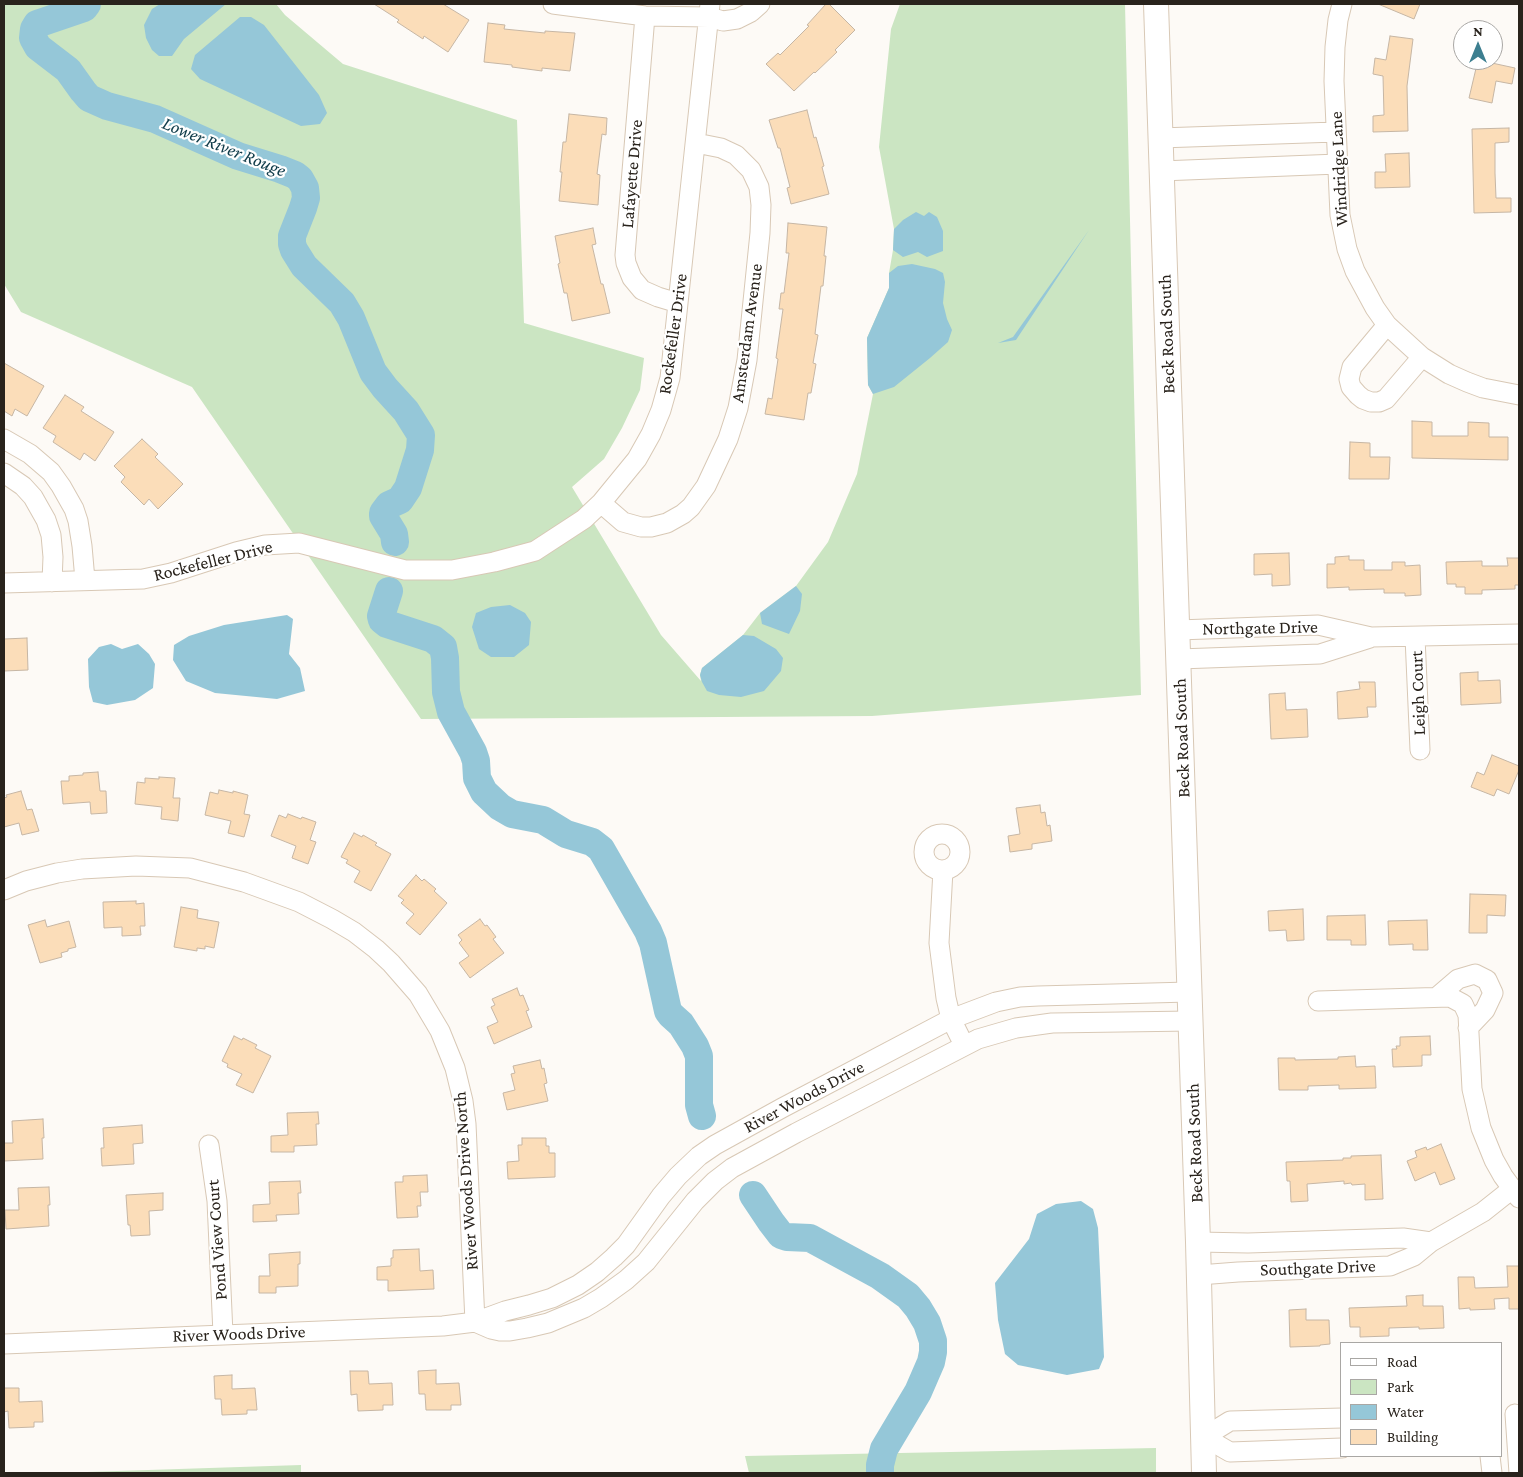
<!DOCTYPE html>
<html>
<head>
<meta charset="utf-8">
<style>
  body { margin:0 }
  #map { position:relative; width:1523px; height:1477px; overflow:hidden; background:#fdfaf6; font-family:"Crimson Pro",serif }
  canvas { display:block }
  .frame { position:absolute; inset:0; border:5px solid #29231c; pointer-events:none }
  .legend { position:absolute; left:1340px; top:1342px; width:162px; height:115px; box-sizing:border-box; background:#fff; border:1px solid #a9a7a4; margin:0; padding:6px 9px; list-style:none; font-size:15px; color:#29231c }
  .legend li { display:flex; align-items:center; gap:10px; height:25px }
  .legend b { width:25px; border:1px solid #a9a7a4 }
  .north { position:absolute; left:1453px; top:20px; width:50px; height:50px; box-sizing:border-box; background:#fff; border:1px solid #a9a7a4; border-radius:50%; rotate:0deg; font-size:14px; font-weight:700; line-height:20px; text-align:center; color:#29231c }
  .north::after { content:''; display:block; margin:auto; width:18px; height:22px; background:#3d7f90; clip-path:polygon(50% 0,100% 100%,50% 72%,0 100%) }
</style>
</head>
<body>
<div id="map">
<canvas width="1523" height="1477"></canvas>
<div class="frame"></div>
<ul class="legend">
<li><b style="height:6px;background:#fff"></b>Road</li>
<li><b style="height:14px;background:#cbe5c2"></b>Park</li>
<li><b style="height:14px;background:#95c7d8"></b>Water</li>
<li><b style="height:14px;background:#fbddb9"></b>Building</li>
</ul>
<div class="north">N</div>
</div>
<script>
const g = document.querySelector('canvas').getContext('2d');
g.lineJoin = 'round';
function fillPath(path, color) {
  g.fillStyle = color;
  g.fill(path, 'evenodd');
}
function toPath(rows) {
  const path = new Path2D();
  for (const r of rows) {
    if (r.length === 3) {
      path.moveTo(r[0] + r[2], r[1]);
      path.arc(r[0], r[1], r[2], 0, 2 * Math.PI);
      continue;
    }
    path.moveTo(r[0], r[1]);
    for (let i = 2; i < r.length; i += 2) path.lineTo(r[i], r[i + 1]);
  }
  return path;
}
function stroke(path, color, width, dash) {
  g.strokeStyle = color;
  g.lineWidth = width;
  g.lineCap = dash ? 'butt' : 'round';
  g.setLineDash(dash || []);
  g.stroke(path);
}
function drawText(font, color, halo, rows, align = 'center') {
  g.font = font + ' "Crimson Pro",serif';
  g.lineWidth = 4.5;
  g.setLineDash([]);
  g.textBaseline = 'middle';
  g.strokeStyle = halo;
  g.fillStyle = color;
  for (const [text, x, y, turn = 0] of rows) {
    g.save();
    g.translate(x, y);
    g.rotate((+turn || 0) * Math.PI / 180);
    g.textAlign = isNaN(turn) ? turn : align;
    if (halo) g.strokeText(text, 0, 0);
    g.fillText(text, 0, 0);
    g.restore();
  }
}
const green = toPath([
  [4,4,276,4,285,15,343,64,517,120,524,323,644,358,640,390,622,428,604,459,572,487,661,635,701,681,700,675,702,668,743,635,760,613,796,586,828,542,857,474,873,394,868,385,867,338,889,288,889,273,893,250,894,229,879,147,891,29,900,4,1125,4,1141,695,872,716,421,719,192,387,21,312,4,284],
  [1156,1448,1156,1473,749,1473,745,1456],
  [301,1465,301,1473,87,1472]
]);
const water = toPath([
  [160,4,226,4,184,39,172,56,159,56,152,50,146,38,144,25,152,9],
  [240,17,251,17,264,25,319,95,327,113,320,124,301,126,200,79,191,69,195,55],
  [916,212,924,216,929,212,937,217,943,231,943,251,927,257,918,252,903,257,893,250,894,229,903,220],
  [1089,230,1016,340,998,343,1013,337],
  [912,264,935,269,943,273,945,282,943,303,947,319,952,330,948,342,930,358,894,387,873,394,868,385,867,338,889,288,889,273,898,266],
  [796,586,802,594,800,611,789,634,762,624,760,613],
  [510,605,525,613,531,622,529,645,514,657,491,657,479,649,472,627,476,613,491,607],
  [287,615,293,619,289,654,300,668,305,691,277,699,215,693,186,681,173,660,174,645,189,636,224,625],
  [743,635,754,636,776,649,783,658,781,671,764,691,741,697,719,695,707,691,702,682,700,675,702,668],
  [111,644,122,649,138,644,149,654,155,664,153,688,135,700,107,705,93,702,89,687,88,659,99,647],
  [1081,1201,1093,1209,1098,1228,1104,1357,1099,1369,1067,1375,1018,1365,1005,1354,998,1320,995,1283,1029,1239,1037,1214,1056,1204]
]);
const river = toPath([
  [87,4,84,8,37,24,34,29,33,38,38,47,68,70,83,91,89,98,107,106,155,119,238,156,280,169,295,175,300,179,305,188,306,198,303,208,292,236,292,244,294,250,304,266,342,303,351,318,373,372,385,388,406,411,421,435,420,450,408,488,400,500,389,505,383,513,383,516,394,534,395,542],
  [389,591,381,616,382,620,387,624,433,639,443,647,445,658,446,692,451,712,473,752,476,761,477,778,484,792,500,807,512,814,543,820,566,834,592,842,601,849,648,931,653,943,668,1011,671,1015,681,1024,695,1046,699,1056,699,1105,702,1116],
  [753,1195,771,1222,781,1235,787,1237,810,1238,880,1276,908,1296,918,1308,927,1323,933,1341,933,1352,931,1362,918,1392,884,1449,880,1465,880,1473]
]);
const building = toPath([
  [374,4,443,4,469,20,448,52,424,36,423,39,397,22,399,20,374,4],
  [826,4,829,4,855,30,835,50,837,52,815,73,814,72,794,91,766,64,778,53,780,55,809,26,807,25,826,4],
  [1378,4,1420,4,1414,19,1378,4],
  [488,23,505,25,504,29,545,33,545,31,575,33,570,71,542,68,542,71,512,67,512,65,484,62,488,23],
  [1390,36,1413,39,1407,86,1408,131,1373,132,1373,116,1384,115,1383,76,1373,74,1375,58,1386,60,1390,36],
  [1478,60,1515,68,1512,84,1496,81,1492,103,1469,98,1478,60],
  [807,110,814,138,816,137,824,166,822,167,829,194,791,204,787,188,790,187,780,148,778,148,769,120,807,110],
  [569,114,607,118,606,135,602,134,597,174,600,175,598,205,559,201,562,172,560,172,563,142,566,142,569,114],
  [1509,128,1509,142,1495,143,1495,173,1496,198,1511,198,1511,212,1474,213,1472,129,1509,128],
  [1409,153,1410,187,1375,188,1375,172,1386,172,1385,154,1409,153],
  [788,223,827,227,824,256,826,256,823,286,821,286,815,334,818,335,813,363,816,364,811,393,808,393,804,420,765,414,768,398,772,399,778,359,776,358,783,309,779,309,781,293,784,293,789,253,786,253,788,223],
  [593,228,596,244,592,245,601,284,603,284,610,313,572,321,567,293,564,293,558,264,560,263,555,236,593,228],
  [4,363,44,386,27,416,15,409,12,416,4,411,4,363],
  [65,395,84,407,81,411,114,432,95,461,84,453,80,460,53,442,56,436,43,428,65,395],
  [1412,421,1432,422,1432,436,1468,436,1468,422,1489,423,1489,437,1508,437,1508,460,1412,458,1412,421],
  [142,439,158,454,155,457,183,484,158,509,149,499,144,505,121,482,125,477,114,466,142,439],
  [1350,442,1370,443,1370,457,1390,457,1389,479,1349,479,1350,442],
  [1289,553,1290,585,1272,586,1272,574,1254,575,1254,554,1289,553],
  [1349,556,1349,560,1364,560,1364,570,1392,570,1392,562,1405,562,1405,566,1420,565,1421,595,1405,596,1405,593,1384,593,1384,589,1349,590,1349,587,1327,588,1327,564,1335,564,1335,557,1349,556],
  [1507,558,1519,558,1519,585,1515,585,1515,589,1482,590,1482,594,1465,594,1465,587,1456,587,1456,584,1447,584,1446,562,1482,561,1482,566,1508,566,1507,558],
  [27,638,28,670,4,671,4,639,27,638],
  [1478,672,1478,681,1500,680,1501,703,1461,705,1460,673,1478,672],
  [1359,682,1375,682,1376,707,1367,707,1368,717,1338,719,1337,692,1360,689,1359,682],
  [1285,693,1286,710,1307,709,1308,737,1271,739,1269,694,1285,693],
  [1492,755,1519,766,1519,770,1509,794,1497,789,1494,796,1471,787,1477,772,1484,775,1492,755],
  [98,772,100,791,106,791,107,813,91,814,90,802,63,804,61,781,69,781,69,776,83,775,83,773,98,772],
  [159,777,175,778,173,798,180,798,178,821,161,819,162,807,135,804,137,782,145,783,145,778,159,779,159,777],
  [219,790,233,793,233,791,248,795,244,814,250,815,244,837,228,833,231,821,205,815,210,792,218,794,219,790],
  [21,791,27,810,32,809,39,831,22,835,19,823,4,827,4,798,7,797,6,795,21,791],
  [1040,805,1041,813,1045,812,1047,826,1050,825,1052,841,1032,844,1032,849,1010,852,1008,836,1020,834,1016,808,1040,805],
  [288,814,301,819,302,817,316,822,310,840,316,842,308,864,292,858,296,846,271,836,279,815,286,818,288,814],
  [354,833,362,837,363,835,377,843,375,845,391,854,371,891,354,882,360,871,346,863,348,860,341,857,354,833],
  [416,875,422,881,424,879,436,889,434,891,447,903,420,935,406,923,414,914,401,903,404,900,398,896,416,875],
  [1470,894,1506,895,1505,916,1487,915,1487,933,1469,933,1470,894],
  [136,901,136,904,144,903,145,926,140,926,141,935,122,936,122,927,104,928,103,902,136,901],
  [181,907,198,910,197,918,219,922,214,948,205,946,205,949,197,948,197,951,174,947,181,907],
  [1303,909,1304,940,1287,941,1286,930,1269,931,1268,911,1303,909],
  [1365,915,1366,945,1351,945,1351,940,1327,940,1327,916,1365,915],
  [480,919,485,926,487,925,496,937,493,939,504,953,470,978,459,963,469,956,459,943,462,940,458,935,480,919],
  [45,920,47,927,69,921,76,947,68,949,68,951,61,953,62,957,40,963,28,925,45,920],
  [1427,920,1428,950,1413,950,1413,944,1389,945,1388,921,1427,920],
  [517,988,520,996,523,995,529,1010,526,1011,532,1027,494,1044,487,1027,498,1022,491,1007,495,1005,492,999,517,988],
  [234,1036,242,1040,243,1038,257,1045,255,1048,271,1056,253,1093,236,1085,242,1074,227,1067,228,1064,222,1061,234,1036],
  [1430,1036,1431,1055,1422,1055,1422,1066,1393,1067,1392,1049,1397,1049,1396,1046,1400,1046,1400,1037,1430,1036],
  [1355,1056,1356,1067,1375,1066,1376,1088,1339,1089,1339,1085,1308,1086,1308,1090,1279,1090,1278,1058,1295,1058,1295,1060,1338,1059,1338,1057,1355,1056],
  [540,1060,542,1069,544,1068,547,1083,544,1084,548,1101,507,1110,503,1093,515,1090,511,1074,515,1073,513,1066,540,1060],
  [318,1112,319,1124,316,1124,317,1145,294,1146,294,1152,271,1152,271,1136,288,1135,287,1113,318,1112],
  [43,1119,44,1138,42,1138,43,1159,4,1161,4,1143,13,1143,12,1121,43,1119],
  [142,1125,143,1143,133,1144,134,1164,102,1166,101,1148,104,1148,103,1128,142,1125],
  [522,1138,546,1138,546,1146,549,1146,549,1153,555,1153,555,1177,508,1179,507,1162,519,1161,518,1145,522,1145,522,1138],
  [1441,1144,1455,1179,1440,1185,1435,1172,1415,1181,1407,1161,1417,1157,1415,1151,1426,1147,1427,1150,1441,1144],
  [1381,1155,1383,1199,1365,1200,1365,1184,1352,1185,1351,1183,1344,1184,1344,1181,1307,1184,1308,1201,1291,1202,1290,1181,1287,1181,1286,1162,1343,1160,1343,1158,1351,1158,1351,1156,1381,1155],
  [427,1175,428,1192,420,1192,421,1206,417,1206,418,1217,397,1218,395,1182,403,1182,403,1176,427,1175],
  [300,1181,301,1193,298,1193,299,1214,276,1215,277,1221,253,1222,253,1205,270,1204,269,1182,300,1181],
  [49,1187,50,1205,48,1205,49,1226,6,1229,5,1210,19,1210,18,1188,49,1187],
  [163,1193,163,1210,149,1211,150,1235,131,1236,130,1225,128,1225,126,1195,163,1193],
  [419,1249,420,1271,433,1270,434,1289,388,1291,388,1280,377,1280,377,1267,391,1266,391,1258,393,1258,393,1250,419,1249],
  [300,1252,300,1264,298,1264,298,1286,276,1287,276,1293,259,1293,259,1276,270,1276,269,1254,300,1252],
  [1507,1266,1519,1266,1519,1309,1509,1309,1509,1298,1494,1299,1495,1309,1470,1310,1470,1308,1459,1309,1458,1277,1474,1277,1475,1288,1508,1287,1507,1266],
  [1423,1295,1423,1306,1443,1306,1444,1328,1419,1329,1419,1327,1389,1328,1389,1336,1360,1337,1360,1327,1350,1327,1349,1308,1407,1306,1406,1296,1423,1295],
  [1306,1309,1306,1320,1329,1320,1330,1344,1320,1345,1320,1346,1290,1347,1289,1310,1306,1309],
  [436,1370,436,1384,459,1383,461,1405,451,1405,451,1410,426,1410,425,1394,419,1394,418,1371,436,1370],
  [350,1371,368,1371,369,1384,392,1383,393,1405,383,1405,383,1410,358,1411,357,1394,351,1395,350,1371],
  [232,1375,232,1389,255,1388,257,1410,247,1410,247,1414,222,1415,221,1399,215,1399,214,1376,232,1375],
  [4,1388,19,1388,19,1402,42,1401,43,1422,34,1422,34,1427,9,1428,8,1411,4,1412,4,1388]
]);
const minor = toPath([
  [553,4,645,16,709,17,723,21,737,19,751,12,760,4],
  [1342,4,1338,20,1335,47,1334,81,1340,215,1347,249,1355,271,1375,308,1387,325,1422,357,1449,374,1467,382,1483,388,1519,395],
  [645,16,625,255,626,263,632,278,642,290,658,297,678,303],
  [1160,138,1336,132],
  [1161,171,1338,164],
  [1387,325,1352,367,1349,379,1351,387,1358,395,1363,399,1371,402,1379,402,1386,399,1422,357],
  [4,439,30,454,51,472,61,486,74,509,78,521,82,546,85,580],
  [4,473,23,486,33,497,46,520,51,535,53,557,52,582],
  [601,503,623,522,641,527,651,527,667,523,683,514,691,507,706,486,728,439,738,408,747,360,760,233,761,205,759,187,751,170,736,155,721,148,696,143],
  [4,583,143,579,171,573,236,552,265,545,299,543,405,570,452,570,494,562,535,551,584,519,601,503,637,459,651,434,661,410,670,378,710,4],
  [1178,630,1318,625,1371,637,1519,634],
  [1415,637,1420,750],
  [1179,659,1320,654,1370,638],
  [942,852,18],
  [943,870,939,943,946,998,951,1019,964,1045],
  [4,890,26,881,57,873,82,869,136,866,190,868,244,882,299,902,332,919,354,932,376,949,391,963,418,994,440,1031,455,1068,463,1101,466,1124,475,1322],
  [1437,997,1458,979,1475,974,1487,980,1493,993,1485,1010,1468,1028],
  [1318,1001,1450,997,1463,1004,1468,1015,1472,1089,1481,1128,1494,1160,1503,1176,1519,1198],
  [209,1145,217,1201,223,1334],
  [1198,1242,1248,1243,1403,1238,1431,1242],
  [1199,1275,1238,1272,1390,1266,1414,1256,1431,1242,1483,1212,1512,1189],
  [475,1322,491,1329,500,1331,510,1331,527,1328,548,1323,584,1308,601,1298,626,1280,646,1262,695,1201,715,1181,732,1168,796,1133,978,1039,1016,1028,1052,1023,1191,1021],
  [4,1344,443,1326,475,1322,505,1311,529,1305,552,1298,578,1285,597,1272,614,1257,626,1245,661,1196,678,1176,699,1156,715,1145,782,1108,951,1019,996,1002,1020,997,1038,996,1189,992],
  [1515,1414,1519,1473],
  [1204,1437,1230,1421,1342,1418],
  [1204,1437,1230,1452,1342,1448],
  [1490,1456,1492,1473]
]);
const major = toPath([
  [1156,4,1198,1242,1204,1473]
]);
const streetNames = [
  ["Windridge Lane",1339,169,-93],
  ["Lafayette Drive",632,174,-85],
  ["Amsterdam Avenue",747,333,-82],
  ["Rockefeller Drive",673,334,-82],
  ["Beck Road South",1167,334,-92],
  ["Rockefeller Drive",213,561,-14],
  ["Northgate Drive",1260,628,-1],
  ["Leigh Court",1418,693,-92],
  ["Beck Road South",1182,738,-92],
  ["River Woods Drive",804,1097,-28],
  ["Beck Road South",1195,1143,-92],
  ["River Woods Drive North",466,1181,-94],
  ["Pond View Court",217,1240,-94],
  ["Southgate Drive",1318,1268,-2],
  ["River Woods Drive",239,1334,-2]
];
const waterNames = [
  ["Lower River Rouge",224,147,22]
];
fillPath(green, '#cbe5c2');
fillPath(water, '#95c7d8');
stroke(river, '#95c7d8', 28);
fillPath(building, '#fbddb9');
stroke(building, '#c6b6a4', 1);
stroke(minor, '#d8c8b5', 21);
stroke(major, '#d8c8b5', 26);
stroke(minor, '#fff', 19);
stroke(major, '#fff', 24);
drawText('18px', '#29231c', '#fff', streetNames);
drawText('italic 19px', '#103c4a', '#fff', waterNames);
</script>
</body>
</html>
